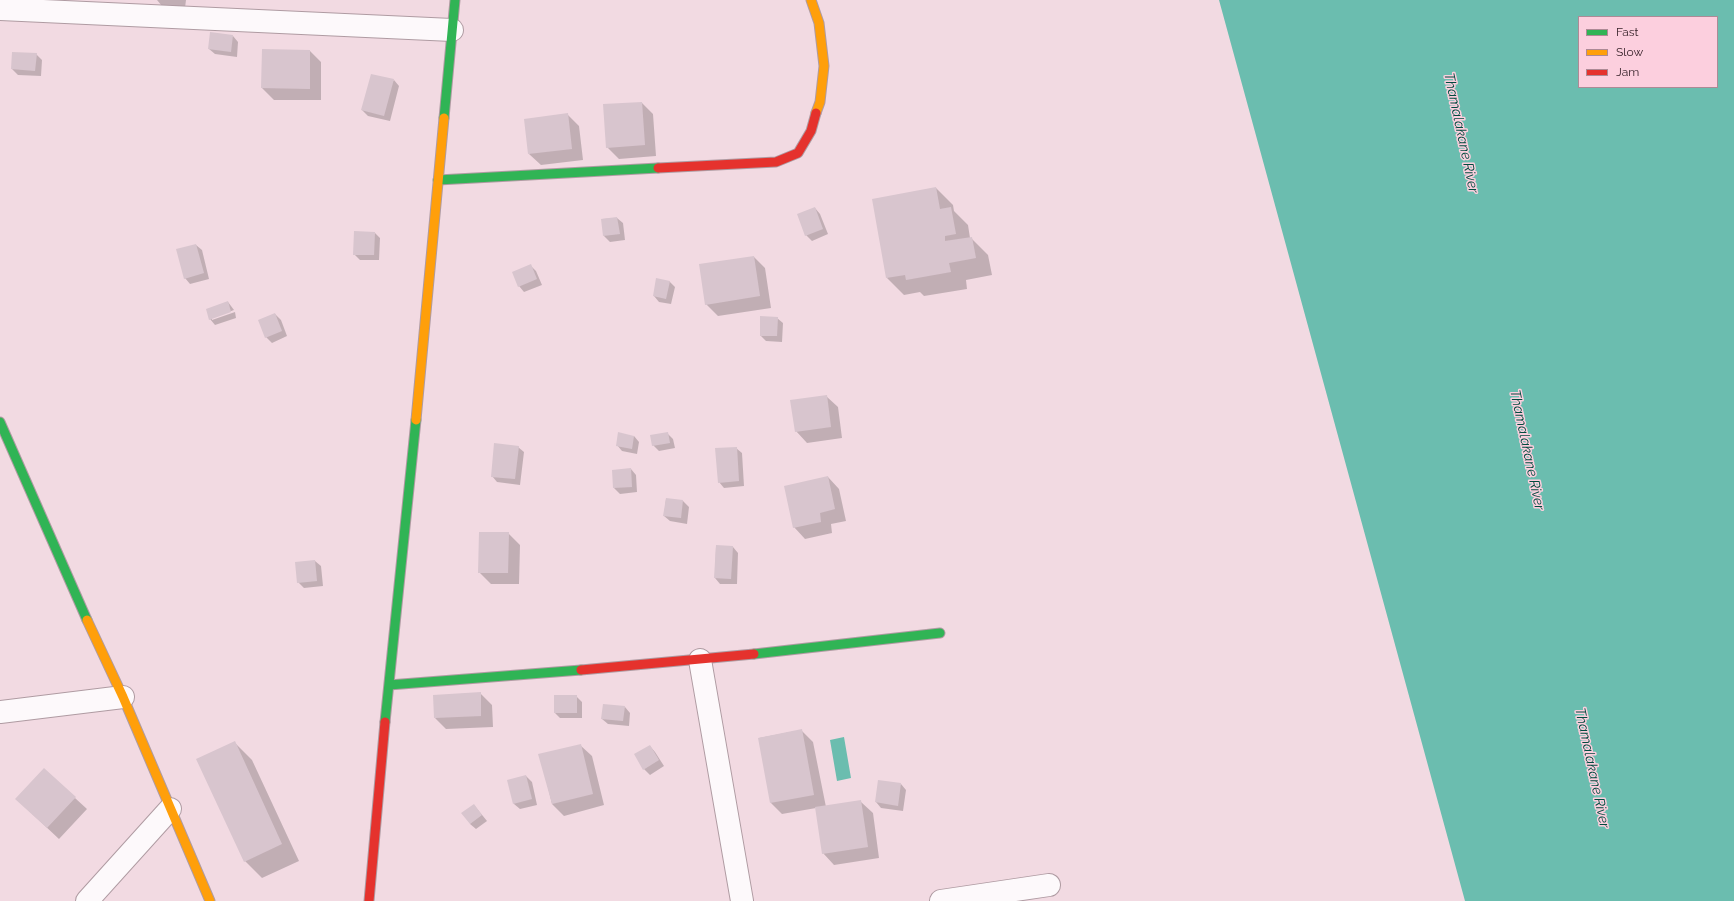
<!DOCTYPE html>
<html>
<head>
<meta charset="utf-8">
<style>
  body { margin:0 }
  #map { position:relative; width:1734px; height:901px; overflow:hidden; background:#f2dae2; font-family:Raleway,sans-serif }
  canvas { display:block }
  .legend { position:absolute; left:1578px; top:16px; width:140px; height:72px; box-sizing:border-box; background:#fccfde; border:1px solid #ad8a96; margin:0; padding:5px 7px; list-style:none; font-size:12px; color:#37232a }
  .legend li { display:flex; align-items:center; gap:8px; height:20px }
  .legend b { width:20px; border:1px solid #ad8a96 }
</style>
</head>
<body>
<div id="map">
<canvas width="1734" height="901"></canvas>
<ul class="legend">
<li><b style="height:5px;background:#30b455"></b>Fast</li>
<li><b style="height:5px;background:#ff9f0a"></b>Slow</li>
<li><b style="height:5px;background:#e5322d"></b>Jam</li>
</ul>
</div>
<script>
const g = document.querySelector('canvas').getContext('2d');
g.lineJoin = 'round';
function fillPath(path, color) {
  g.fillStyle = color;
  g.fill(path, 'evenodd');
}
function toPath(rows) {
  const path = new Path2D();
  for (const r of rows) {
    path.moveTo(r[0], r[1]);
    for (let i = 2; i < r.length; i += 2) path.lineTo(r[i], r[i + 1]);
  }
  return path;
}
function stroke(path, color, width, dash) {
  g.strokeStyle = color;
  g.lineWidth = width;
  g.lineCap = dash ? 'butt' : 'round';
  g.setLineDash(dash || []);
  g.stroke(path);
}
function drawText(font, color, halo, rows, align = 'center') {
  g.font = font + ' Raleway,sans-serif';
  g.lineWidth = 3;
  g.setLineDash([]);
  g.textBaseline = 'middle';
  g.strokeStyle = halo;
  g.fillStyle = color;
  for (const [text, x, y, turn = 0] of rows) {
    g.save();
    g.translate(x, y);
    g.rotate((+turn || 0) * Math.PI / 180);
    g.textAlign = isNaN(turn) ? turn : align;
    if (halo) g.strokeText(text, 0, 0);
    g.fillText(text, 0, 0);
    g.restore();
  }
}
const water = toPath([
  [1219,0,1734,0,1734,901,1465,901],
  [1579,17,1717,17,1717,87,1579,87],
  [844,737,851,778,837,781,830,740]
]);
const shadow = toPath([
  [157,0,186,0,185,8,162,6],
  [233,36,238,42,237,57,215,54,209,49],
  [263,50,310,51,321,62,321,100,274,100,262,88],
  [36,54,42,60,41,76,18,75,12,69],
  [394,80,399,86,390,121,368,116,362,110],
  [642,103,653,114,656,156,619,159,607,147],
  [567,114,579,126,583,160,541,165,529,154],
  [936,188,953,205,954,211,968,225,970,238,971,238,988,255,992,275,966,280,967,289,924,296,920,292,904,295,887,278],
  [815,208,820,214,828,234,812,241,806,235],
  [617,218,623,223,625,240,610,242,604,236,602,219],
  [375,233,380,238,379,260,360,260,354,254],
  [196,245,202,250,209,279,190,284,185,278,177,250],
  [754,257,765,268,771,308,718,316,706,304],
  [531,266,536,271,542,285,524,292,519,286],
  [669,281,675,287,671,304,659,302,654,296],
  [228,302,234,310,212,318,212,320,235,312,236,318,215,325,210,319],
  [275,314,281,320,287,336,272,343,266,337],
  [777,318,783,323,782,342,766,341,761,336],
  [826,396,838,407,842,438,807,443,796,431],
  [667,433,673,439,675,448,659,451,653,445],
  [634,436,639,442,637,454,622,451,617,445],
  [518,447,524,452,520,485,497,482,492,476],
  [736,448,742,453,744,486,724,488,719,482],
  [631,469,636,475,637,492,620,494,614,488],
  [828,477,839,489,846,521,831,524,832,533,805,539,794,527],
  [666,499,683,501,689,507,687,524,670,521,664,516],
  [508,533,520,545,519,584,491,584,479,572],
  [716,546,733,547,738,553,737,584,720,584,715,578],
  [315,561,321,566,323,586,304,588,298,582,296,563],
  [480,693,492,705,493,727,446,729,435,718],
  [576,696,582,702,582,718,560,718,555,713],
  [625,707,630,713,629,726,608,724,602,719],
  [801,730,813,742,826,807,861,802,873,813,879,858,834,865,823,853,816,808,782,814,771,803,759,738],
  [235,743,252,760,299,861,262,878,245,861],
  [580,745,592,756,604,805,564,816,552,804,540,755],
  [650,746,655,752,664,766,650,775,644,769],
  [526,776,532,782,537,805,520,809,514,804,509,781],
  [901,784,906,790,903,811,881,808,876,802],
  [75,798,87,809,59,839,28,810],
  [474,805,487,821,476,829,470,824]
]);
const building = toPath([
  [210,32,233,35,231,52,208,49],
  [262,49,310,50,310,89,261,88],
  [12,52,37,53,35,71,11,69],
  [371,74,394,79,384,116,361,110],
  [642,102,645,145,606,148,603,104],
  [568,113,572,149,528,154,524,119],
  [936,187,940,209,951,207,956,234,945,236,945,241,972,237,976,258,949,263,951,272,906,280,905,275,886,278,872,199],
  [815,207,823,229,805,236,797,214],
  [617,217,620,234,603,236,601,219],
  [354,231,375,232,374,255,353,255],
  [196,244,204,273,184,279,176,249],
  [754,256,760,296,705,305,699,264],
  [531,264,537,279,518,287,512,272],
  [656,278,670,281,666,299,653,296],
  [228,301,231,312,209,320,206,309],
  [275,313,282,331,265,338,258,320],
  [760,316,778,317,777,336,760,336],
  [827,395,831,427,795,432,790,400],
  [618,432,634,436,632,449,616,446],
  [668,432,670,443,652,446,650,435],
  [494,443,519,446,515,479,491,477],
  [737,447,739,481,718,483,715,448],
  [631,468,632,487,613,488,612,470],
  [828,476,835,509,820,513,821,522,793,528,784,486],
  [666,498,683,500,681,518,663,516],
  [479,532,509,532,508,573,478,573],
  [716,545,733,546,731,579,714,578],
  [315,560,317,581,297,583,295,562],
  [481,692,481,716,434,718,433,695],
  [554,695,577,695,577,713,554,713],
  [603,704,625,706,623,721,601,719],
  [802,729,814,795,770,803,758,738],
  [235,741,282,844,244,862,196,759],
  [581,744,593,794,552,804,538,754],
  [650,745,659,760,643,770,634,754],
  [44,768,76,797,47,828,15,799],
  [526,775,532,799,513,804,507,780],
  [878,780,901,783,898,806,875,802],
  [861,800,868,847,822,854,815,807],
  [474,804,482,815,470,824,461,813]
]);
const street = toPath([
  [0,9,452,30],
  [700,660,742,901],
  [0,712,123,697],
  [87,901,170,809],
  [941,901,1049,885]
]);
const fast = toPath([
  [444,118,455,0],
  [438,180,658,168],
  [0,422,87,620],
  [754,654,940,633],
  [389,685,581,670],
  [385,722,416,420]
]);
const slow = toPath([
  [811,0,819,23,824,66,820,102,816,113],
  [416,420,444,118],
  [87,620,123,697,210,901]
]);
const jam = toPath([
  [658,168,776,162,798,153,811,131,816,113],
  [581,670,754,654],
  [369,901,385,722]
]);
const waterNames = [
  ["Thamalakane River",1461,133,78],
  ["Thamalakane River",1527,450,78],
  ["Thamalakane River",1592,768,78]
];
fillPath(water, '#6bbdaf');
fillPath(shadow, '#0003');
fillPath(building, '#d8c5ce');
stroke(street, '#af9ba2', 24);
stroke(fast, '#af9ba2', 11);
stroke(slow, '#af9ba2', 11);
stroke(jam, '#af9ba2', 11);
stroke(street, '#fdf9fb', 22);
stroke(fast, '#30b455', 9);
stroke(slow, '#ff9f0a', 9);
stroke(jam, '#e5322d', 9);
drawText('italic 14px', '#004a3e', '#fccfde', waterNames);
</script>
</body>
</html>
